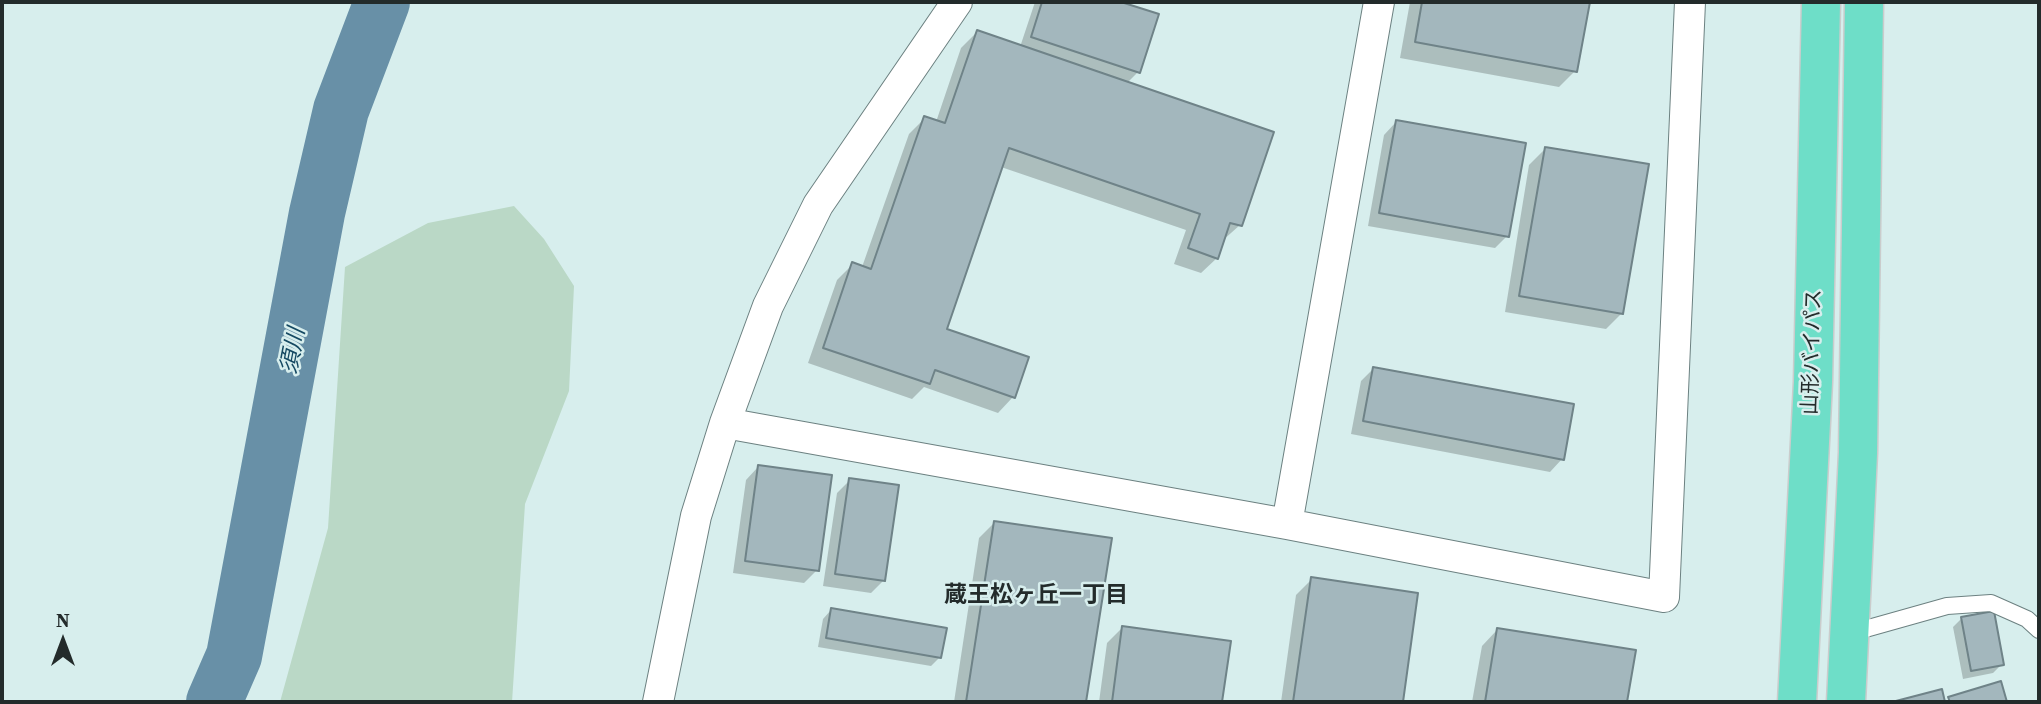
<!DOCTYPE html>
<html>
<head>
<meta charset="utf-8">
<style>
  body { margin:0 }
  #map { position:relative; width:2041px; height:704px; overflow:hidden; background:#d7eeed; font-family:"Source Serif 4",serif }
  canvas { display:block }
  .frame { position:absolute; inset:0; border:4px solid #232b2b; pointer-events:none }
  .north { position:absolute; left:28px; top:606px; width:70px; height:70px; -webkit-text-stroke:5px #d7eeed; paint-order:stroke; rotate:0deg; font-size:19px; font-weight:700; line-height:28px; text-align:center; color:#232b2b }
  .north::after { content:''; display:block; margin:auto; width:24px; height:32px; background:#232b2b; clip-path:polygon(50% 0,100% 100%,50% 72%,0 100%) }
</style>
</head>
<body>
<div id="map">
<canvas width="2041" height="704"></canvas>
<div class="frame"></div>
<div class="north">N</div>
</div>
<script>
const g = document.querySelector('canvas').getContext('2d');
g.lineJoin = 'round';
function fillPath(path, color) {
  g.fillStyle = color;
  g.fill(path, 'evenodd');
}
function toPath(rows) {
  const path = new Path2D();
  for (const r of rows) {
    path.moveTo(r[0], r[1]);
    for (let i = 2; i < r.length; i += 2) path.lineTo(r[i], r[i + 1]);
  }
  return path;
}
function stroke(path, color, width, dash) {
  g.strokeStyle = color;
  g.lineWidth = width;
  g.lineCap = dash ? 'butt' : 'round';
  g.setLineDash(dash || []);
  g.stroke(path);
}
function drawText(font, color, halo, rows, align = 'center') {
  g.font = font + ' "Source Serif 4","Noto Sans JP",serif';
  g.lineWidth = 5;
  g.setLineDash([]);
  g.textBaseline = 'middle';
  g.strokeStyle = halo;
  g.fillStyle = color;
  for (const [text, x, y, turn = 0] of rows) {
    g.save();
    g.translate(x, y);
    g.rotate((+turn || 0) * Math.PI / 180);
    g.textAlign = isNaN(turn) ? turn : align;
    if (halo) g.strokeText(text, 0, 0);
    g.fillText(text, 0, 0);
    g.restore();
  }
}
const green = toPath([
  [514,206,544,239,574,286,569,391,525,504,512,702,280,702,328,528,345,267,428,223]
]);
const shadow = toPath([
  [1035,2,1119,2,1138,72,1127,83,1240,225,1222,241,1217,258,1201,273,1174,264,1186,230,1001,167,945,330,1013,397,998,413,924,387,912,399,808,363,837,280,853,264,862,267,909,134,925,118,936,122,961,48,977,32,1020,47],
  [1410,2,1588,2,1575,71,1559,87,1400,58],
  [1396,122,1507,236,1495,248,1368,226,1384,135],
  [1545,149,1622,313,1606,329,1505,312,1529,165],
  [1374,368,1562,459,1550,472,1351,434,1361,381],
  [758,467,817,570,804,583,733,573,746,480],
  [850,480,883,581,871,593,823,586,837,493],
  [995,522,1110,540,1085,702,954,702,979,538],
  [1312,579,1417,594,1401,702,1281,702,1296,595],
  [831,610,940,657,931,666,818,647,823,619],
  [1962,618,2002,664,1993,673,1963,679,1953,627],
  [1123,627,1229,642,1220,702,1099,702,1107,643],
  [1497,630,1634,652,1625,702,1472,702,1482,646]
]);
const river = toPath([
  [214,702,234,656,317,213,341,110,382,2]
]);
const building = toPath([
  [1042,2,1121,2,1159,14,1140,73,1031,37,1042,2],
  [1422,2,1590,2,1577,72,1415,42,1422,2],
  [977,30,1274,132,1242,226,1230,223,1218,259,1188,248,1200,214,1009,148,947,329,1029,357,1015,398,935,370,930,384,823,348,852,262,871,269,924,116,945,123,977,30],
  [1396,120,1526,143,1509,237,1379,213,1396,120],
  [1545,147,1649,164,1623,314,1519,296,1545,147],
  [1373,367,1574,404,1564,460,1363,421,1373,367],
  [758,465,832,475,819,571,745,561,758,465],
  [849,478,899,485,885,581,835,574,849,478],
  [994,521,1112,538,1086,702,966,702,994,521],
  [1311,577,1418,593,1403,702,1293,702,1311,577],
  [831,608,947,628,941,658,826,638,831,608],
  [1994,611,2004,665,1971,671,1961,617,1994,611],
  [1122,626,1231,641,1222,702,1112,702,1122,626],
  [1497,628,1636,650,1627,702,1485,702,1497,628],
  [2001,681,2007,702,1950,702,1948,697,2001,681],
  [1942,689,1945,702,1892,702,1942,689]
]);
const service = toPath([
  [1851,633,1947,606,1991,603,2027,619,2039,630]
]);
const minor = toPath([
  [725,423,1287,524,1664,597,1690,2],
  [1287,524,1379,2],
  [658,702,696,516,725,423,768,306,818,205,957,2]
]);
const trunk = toPath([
  [1797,702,1813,382,1821,2],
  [1846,702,1858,453,1864,2]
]);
const streetNames = [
  ["山形バイパス",1813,352,-88]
];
const waterNames = [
  ["須川",294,351,-79]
];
const neighbourhoodNames = [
  ["蔵王松ヶ丘一丁目",1036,596]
];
fillPath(green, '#bad8c6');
fillPath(shadow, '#0003');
stroke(river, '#6890a7', 56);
fillPath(building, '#a3b7bd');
stroke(building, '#6f8388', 2);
stroke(service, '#6c8181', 18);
stroke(minor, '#6c8181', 32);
stroke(trunk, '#cacccc', 41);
stroke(service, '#fff', 16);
stroke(minor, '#fff', 30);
stroke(trunk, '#6edec8', 38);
drawText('21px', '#232b2b', '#d7eeed', streetNames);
drawText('italic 23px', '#154962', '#d7eeed', waterNames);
drawText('bold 23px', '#232b2b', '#d7eeed', neighbourhoodNames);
</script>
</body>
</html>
